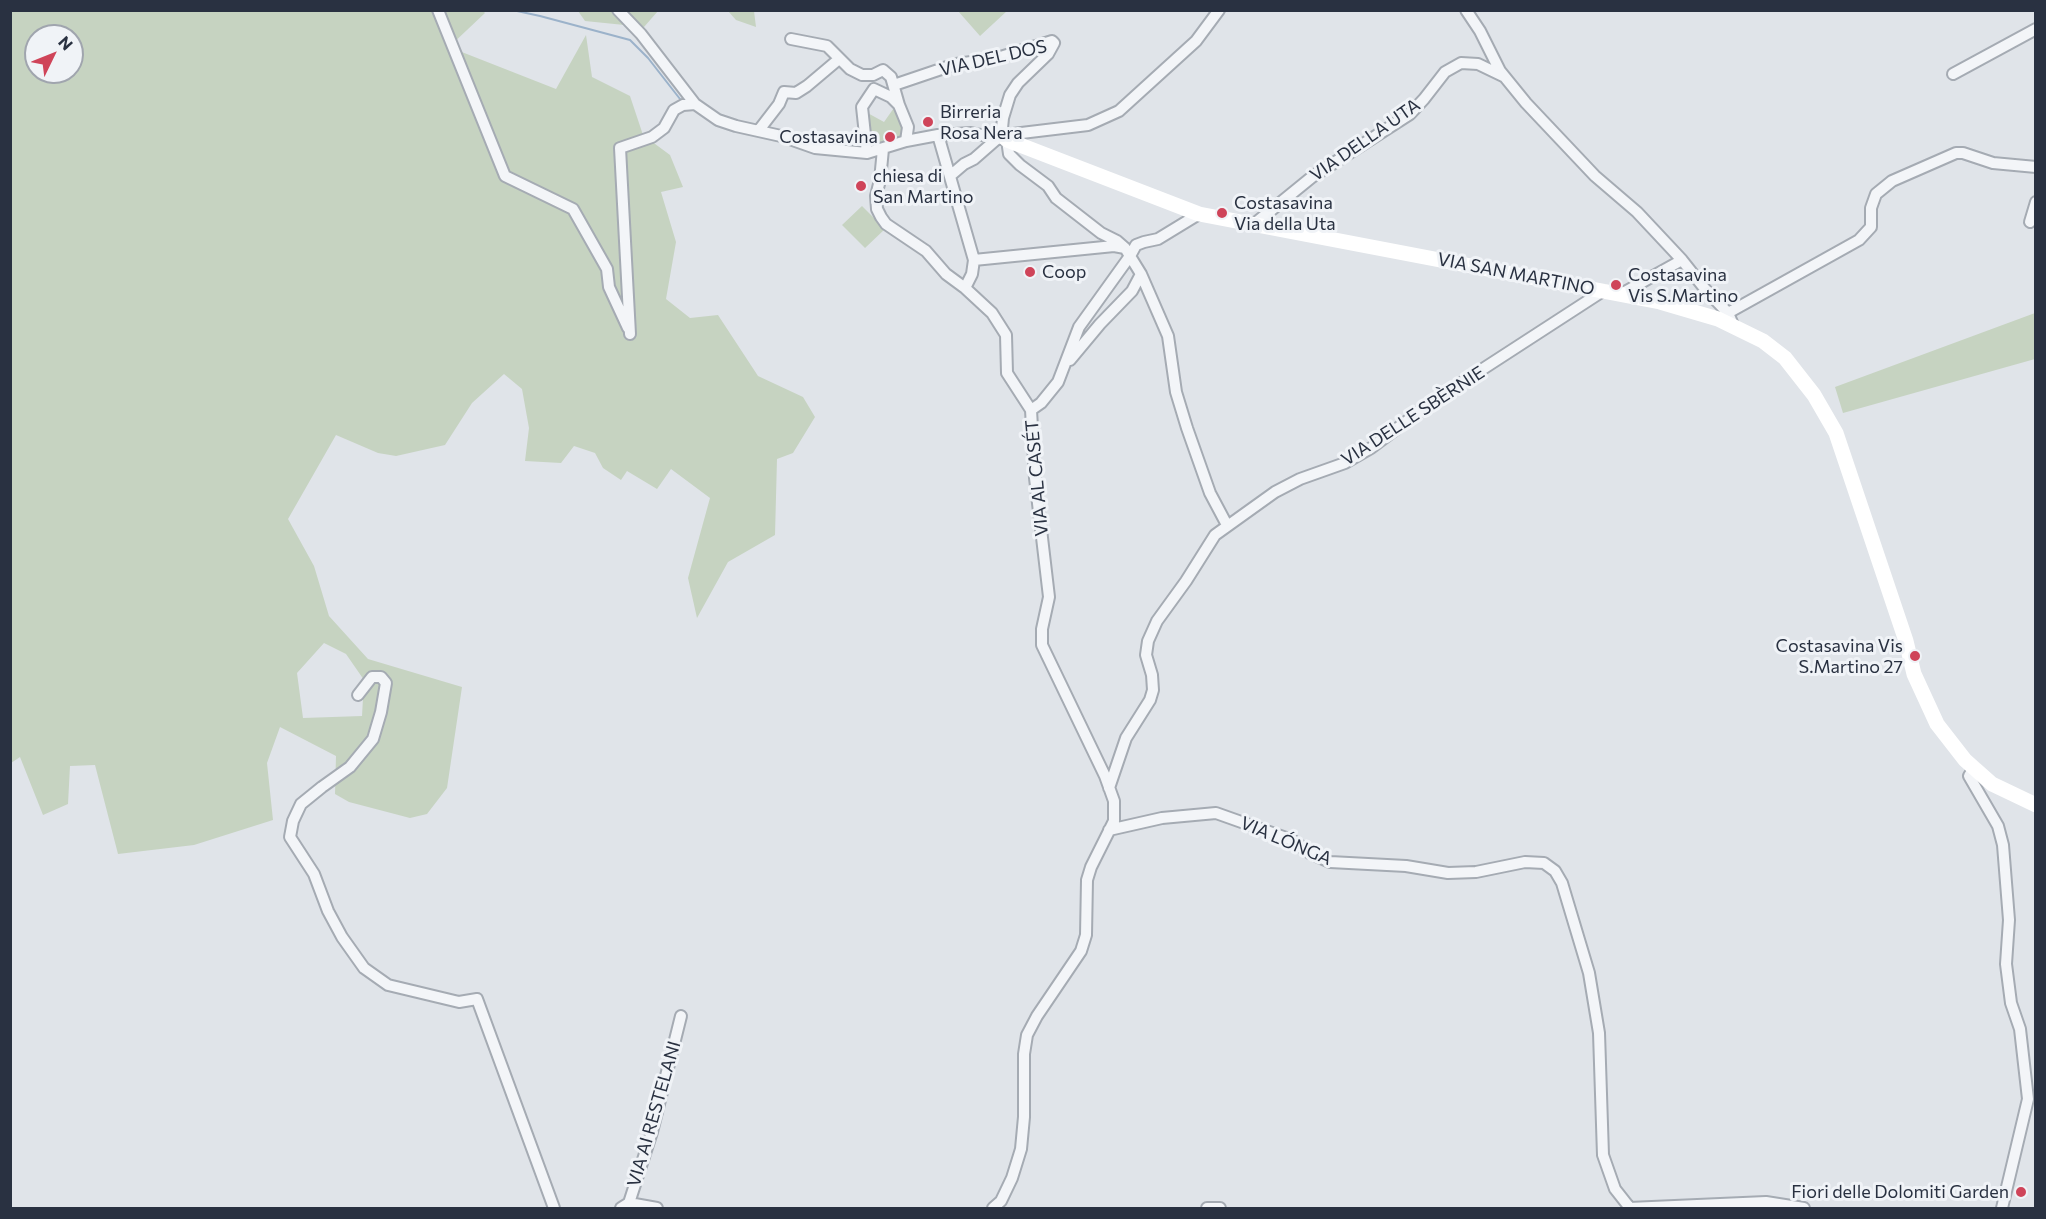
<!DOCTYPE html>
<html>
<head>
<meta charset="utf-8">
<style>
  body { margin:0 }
  #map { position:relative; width:2046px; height:1219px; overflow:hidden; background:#e0e4e9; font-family:Commissioner,sans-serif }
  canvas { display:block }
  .frame { position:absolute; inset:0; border:12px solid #293141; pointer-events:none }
  .north { position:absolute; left:24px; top:24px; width:60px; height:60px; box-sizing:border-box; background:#f0f3f7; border:2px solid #a0a5ae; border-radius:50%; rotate:47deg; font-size:16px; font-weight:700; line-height:24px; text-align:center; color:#293141 }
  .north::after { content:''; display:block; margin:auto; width:21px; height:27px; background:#cf4459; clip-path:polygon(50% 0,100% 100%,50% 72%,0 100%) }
</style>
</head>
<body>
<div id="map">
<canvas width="2046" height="1219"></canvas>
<div class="frame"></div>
<div class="north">N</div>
</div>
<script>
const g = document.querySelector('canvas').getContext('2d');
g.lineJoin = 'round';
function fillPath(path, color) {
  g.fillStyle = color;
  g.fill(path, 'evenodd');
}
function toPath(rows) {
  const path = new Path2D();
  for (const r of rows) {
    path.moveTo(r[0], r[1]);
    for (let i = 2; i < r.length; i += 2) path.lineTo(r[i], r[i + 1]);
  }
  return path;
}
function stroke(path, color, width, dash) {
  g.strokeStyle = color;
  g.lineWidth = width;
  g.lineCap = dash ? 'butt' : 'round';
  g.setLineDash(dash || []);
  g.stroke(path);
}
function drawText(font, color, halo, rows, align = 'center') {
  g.font = font + ' Commissioner,sans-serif';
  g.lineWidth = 6;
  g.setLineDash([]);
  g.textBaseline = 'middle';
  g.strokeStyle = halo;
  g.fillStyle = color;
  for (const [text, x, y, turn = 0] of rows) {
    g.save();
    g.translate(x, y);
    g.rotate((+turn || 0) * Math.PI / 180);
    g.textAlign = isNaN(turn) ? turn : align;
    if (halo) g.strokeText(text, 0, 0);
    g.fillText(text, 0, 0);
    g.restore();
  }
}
const green = toPath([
  [11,11,483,11,485,13,449,47,556,89,586,35,592,77,630,96,643,135,670,155,683,187,661,192,676,242,666,299,690,318,718,315,758,376,803,397,815,417,793,453,777,459,775,535,728,562,697,618,688,578,710,498,671,469,657,489,627,471,621,480,603,468,595,453,574,446,561,463,525,461,529,428,522,389,504,374,472,403,445,445,396,456,378,453,336,435,288,519,314,566,329,616,368,659,462,687,447,788,427,814,410,818,349,802,335,794,336,756,280,727,267,763,273,820,194,845,118,854,95,765,70,766,68,804,43,815,20,757,11,763],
  [36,36,72,36,72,72,36,72],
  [324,643,346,654,364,680,362,716,303,718,297,673],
  [578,11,658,11,644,27,585,21],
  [728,11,754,11,756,27,736,20],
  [958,11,1007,11,980,36],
  [896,105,907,136,867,146,864,111,884,122],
  [862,206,885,229,865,248,842,225],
  [2035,313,2035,359,1843,413,1835,387]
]);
const stream = toPath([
  [499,10,517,11,540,16,630,40,648,58,680,99]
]);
const street = toPath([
  [438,10,505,176,573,209,607,269,609,287,628,328],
  [618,10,641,34,695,104],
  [1466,10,1480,31,1500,71,1526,103,1595,176,1637,212,1682,260,1705,289,1728,313,1733,325],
  [791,39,827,46,850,69,862,75,873,75,883,70,891,77,899,105],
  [1953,74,2036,29],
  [894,85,956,64,994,59,1052,41,1054,43,1048,54,1018,83,1010,95,1003,118,1001,139,1013,134,1088,125,1119,111,1196,41,1219,10],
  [759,130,779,104,784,92,796,93,807,86,839,59],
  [938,135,974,260,972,274,965,288],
  [883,149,880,180,876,196,877,209,881,217,886,224,926,251,946,274,965,288,992,313,1006,335,1007,373,1031,410,1035,478,1049,597,1042,629,1042,645,1105,776,1114,801,1114,821,1091,867,1087,880,1086,935,1081,951,1037,1016,1027,1035,1024,1054,1024,1117,1021,1149,1012,1178,1001,1201,993,1208],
  [867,153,862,107,874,89,891,97,899,105,908,127,906,141],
  [950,176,964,164,974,159,998,138],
  [2030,222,2036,202],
  [1253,225,1312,177,1410,114,1424,99,1445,72,1461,63,1478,64,1505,77],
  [974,260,1114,246,1125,248],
  [1621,294,1682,260],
  [1728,313,1859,240,1871,227,1871,208,1876,194,1892,181,1956,153,1963,153,1993,163,2036,167],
  [630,334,620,148,652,137,664,128,674,110,683,105,695,104,718,120,736,126,781,136,815,148,867,153,906,141,938,135,971,133,1007,140,1009,154,1020,165,1048,186,1056,198,1101,233,1117,241,1125,248,1141,274,1168,336,1176,392,1187,428,1210,493,1227,525],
  [1070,360,1100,324,1132,291,1141,274],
  [1031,410,1041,403,1058,382,1079,327,1130,256,1136,245,1144,242,1158,239,1199,214],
  [358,695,372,677,381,677,386,683,381,712,373,739,350,767,322,787,301,804,293,821,290,837,314,874,328,911,342,937,364,968,388,985,459,1002,477,999,554,1208],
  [1974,768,1969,776,1998,826,2003,845,2009,920,2006,964,2011,1003,2020,1029,2028,1099,2002,1208],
  [1109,788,1126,738,1150,700,1153,690,1152,675,1146,655,1148,641,1157,621,1186,581,1215,535,1275,492,1300,479,1345,463,1371,448,1435,400,1603,291],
  [1109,830,1162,818,1216,813,1292,840,1310,853,1330,862,1406,866,1448,873,1476,872,1525,862,1544,863,1555,871,1562,883,1589,973,1599,1033,1603,1155,1615,1189,1630,1208],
  [629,1203,657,1208],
  [621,1208,629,1203,652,1132,681,1016],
  [1207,1208,1220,1208],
  [1629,1208,1766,1202,1804,1208]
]);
const secondary = toPath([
  [1007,140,1199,214,1660,302,1718,319,1763,341,1785,358,1814,395,1836,433,1906,641,1914,674,1937,724,1965,760,1992,784,2036,805]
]);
const markers = [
  [928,122,6,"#cf4459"],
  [890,137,6,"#cf4459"],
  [861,186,6,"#cf4459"],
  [1222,213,6,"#cf4459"],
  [1030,272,6,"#cf4459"],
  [1616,285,6,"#cf4459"],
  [1915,656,6,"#cf4459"],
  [2021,1192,6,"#cf4459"]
];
const streetNames = [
  ["VIA DEL DOS",993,58,-13],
  ["VIA DELLA UTA",1365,140,-35],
  ["VIA SAN MARTINO",1516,274,11],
  ["VIA DELLE SBÈRNIE",1413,416,-33],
  ["VIA AL CASÉT",1037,478,-95],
  ["VIA LÓNGA",1286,841,23],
  ["VIA AI RESTELANI",654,1114,-74]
];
const poiNames = [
  ["Birreria",940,112],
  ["Rosa Nera",940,133],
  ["Costasavina",878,137,"right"],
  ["chiesa di",873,176],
  ["San Martino",873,197],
  ["Costasavina",1234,203],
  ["Via della Uta",1234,224],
  ["Coop",1042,272],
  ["Costasavina",1628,275],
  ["Vis S.Martino",1628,296],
  ["Costasavina Vis",1903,646,"right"],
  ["S.Martino 27",1903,667,"right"],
  ["Fiori delle Dolomiti Garden",2009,1192,"right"]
];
fillPath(green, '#c6d3c1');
stroke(stream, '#9bb2ca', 2);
stroke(street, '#a5abb3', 14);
stroke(street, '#f3f5f8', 10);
stroke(secondary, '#fff', 15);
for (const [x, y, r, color] of markers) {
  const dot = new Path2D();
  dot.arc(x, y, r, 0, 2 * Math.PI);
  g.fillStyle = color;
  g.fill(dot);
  stroke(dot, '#f0f3f7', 2);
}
drawText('18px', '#293141', '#f0f3f7', streetNames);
drawText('18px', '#293141', '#f0f3f7', poiNames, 'left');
</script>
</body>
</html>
